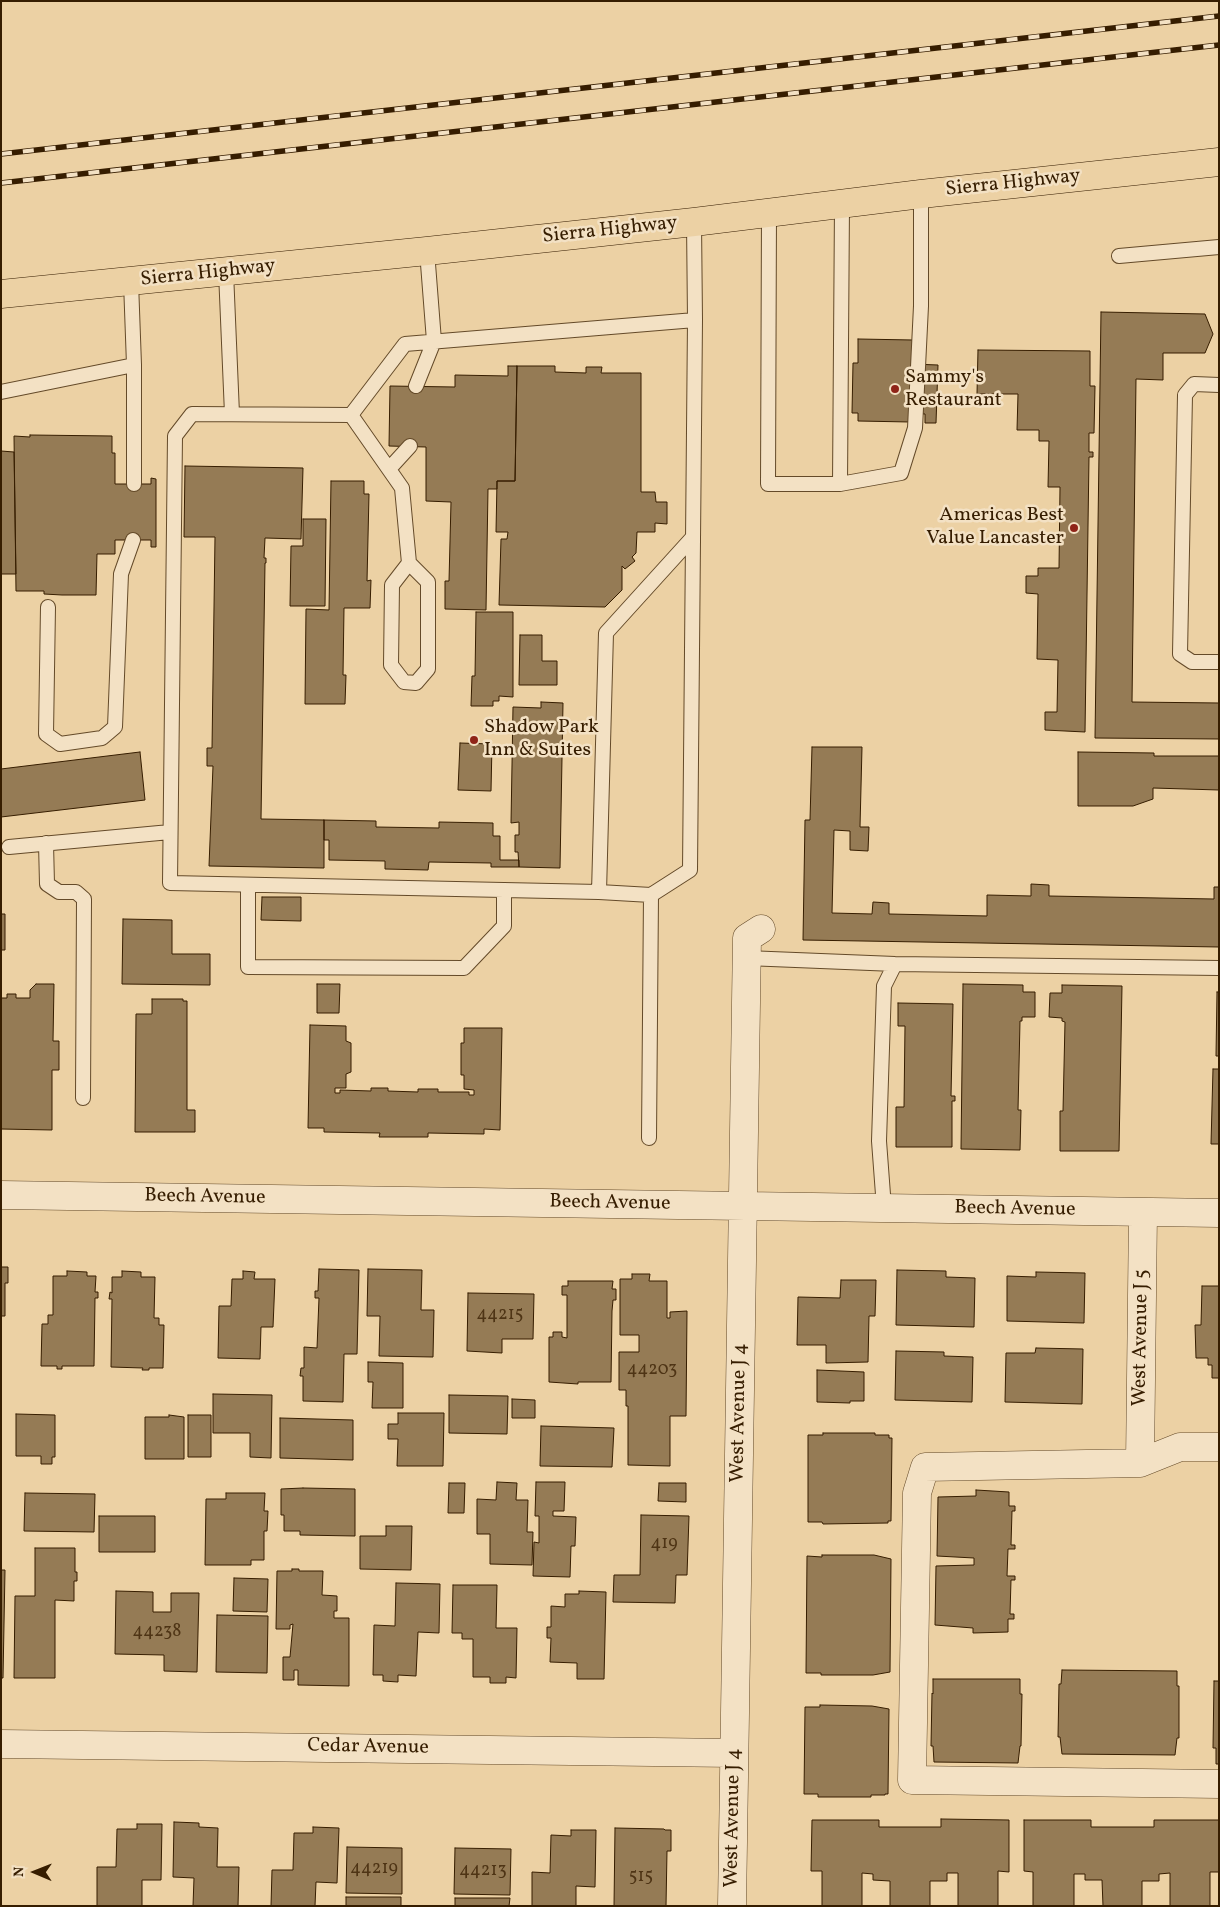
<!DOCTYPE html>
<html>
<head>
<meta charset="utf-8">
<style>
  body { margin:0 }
  #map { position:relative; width:1220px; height:1907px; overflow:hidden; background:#ecd1a4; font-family:Vollkorn,serif }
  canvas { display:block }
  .frame { position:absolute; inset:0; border:2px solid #361d00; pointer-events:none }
  .north { position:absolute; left:10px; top:1847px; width:50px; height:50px; -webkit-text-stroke:4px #f3e1c4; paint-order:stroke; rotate:271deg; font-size:14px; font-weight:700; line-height:20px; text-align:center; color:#361d00 }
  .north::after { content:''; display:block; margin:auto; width:18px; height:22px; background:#361d00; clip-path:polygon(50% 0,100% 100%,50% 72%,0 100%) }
</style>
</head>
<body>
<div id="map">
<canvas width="1220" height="1907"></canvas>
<div class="frame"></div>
<div class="north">N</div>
</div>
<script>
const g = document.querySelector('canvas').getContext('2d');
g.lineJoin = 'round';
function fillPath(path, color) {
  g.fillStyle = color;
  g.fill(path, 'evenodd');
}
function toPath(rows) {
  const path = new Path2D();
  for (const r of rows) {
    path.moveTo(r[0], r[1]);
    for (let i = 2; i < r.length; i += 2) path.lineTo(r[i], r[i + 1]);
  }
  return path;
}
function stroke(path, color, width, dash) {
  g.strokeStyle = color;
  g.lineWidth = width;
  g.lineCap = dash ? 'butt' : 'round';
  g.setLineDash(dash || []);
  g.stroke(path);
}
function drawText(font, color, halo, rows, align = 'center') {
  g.font = font + ' Vollkorn,serif';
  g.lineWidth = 5;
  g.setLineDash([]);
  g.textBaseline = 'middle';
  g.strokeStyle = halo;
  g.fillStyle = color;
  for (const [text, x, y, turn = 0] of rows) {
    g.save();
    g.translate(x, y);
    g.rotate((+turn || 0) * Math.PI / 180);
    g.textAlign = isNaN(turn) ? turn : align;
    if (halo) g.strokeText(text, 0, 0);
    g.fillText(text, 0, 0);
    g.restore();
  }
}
const building = toPath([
  [1101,312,1205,314,1213,334,1205,353,1163,353,1163,380,1136,379,1132,702,1219,703,1219,739,1095,738,1101,312],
  [858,339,913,340,912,364,938,365,936,423,925,423,925,414,910,413,910,422,858,421,858,413,852,413,853,363,858,363,858,339],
  [978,350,1090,351,1090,386,1095,386,1094,433,1089,433,1089,452,1093,452,1093,457,1089,457,1085,732,1045,730,1045,712,1057,712,1058,660,1037,659,1038,594,1026,593,1026,576,1038,576,1038,568,1059,568,1060,487,1048,487,1049,441,1039,441,1039,430,1017,430,1018,394,977,394,978,350],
  [508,366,517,366,515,481,497,481,497,489,488,489,486,610,445,609,445,581,449,581,451,502,426,501,426,447,389,446,390,386,455,387,455,375,508,376,508,366],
  [517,366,555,366,555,372,586,373,586,367,602,367,601,373,641,373,641,492,655,492,656,502,667,502,667,524,655,523,655,532,637,532,636,553,632,557,635,561,625,569,622,566,622,590,605,607,499,605,501,539,507,539,508,532,496,532,497,481,515,481,517,366],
  [30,435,112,436,112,453,115,453,115,484,151,484,151,478,156,479,156,547,151,547,151,540,115,540,115,554,97,554,96,595,62,595,44,594,44,591,16,591,14,436,30,437,30,435],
  [1,451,14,452,16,574,1,574,1,451],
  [185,466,303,468,301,539,265,538,264,558,266,558,266,563,265,563,261,819,324,820,324,868,209,866,213,766,207,766,207,748,212,748,215,537,184,537,185,466],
  [331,481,364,481,364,494,369,494,367,581,371,580,370,608,344,608,343,675,346,675,345,704,305,704,306,609,329,610,331,481],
  [303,519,326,519,325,606,290,606,291,546,303,546,303,519],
  [476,612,513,612,513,697,499,696,499,701,493,701,493,706,471,706,472,676,475,676,476,612],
  [520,635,542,635,542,661,557,661,557,685,519,685,520,635],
  [541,702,563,703,560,868,519,867,518,852,515,852,515,835,519,835,519,822,511,823,513,707,541,708,541,702],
  [460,743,492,744,491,791,458,790,460,743],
  [812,747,862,747,860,827,869,827,868,851,850,850,850,831,834,830,832,913,872,914,873,902,889,903,889,914,987,916,987,895,1031,896,1031,884,1049,885,1049,896,1214,899,1214,887,1219,887,1219,947,803,940,805,820,810,820,812,747],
  [140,752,145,800,1,817,1,769,140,752],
  [1078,752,1154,753,1154,756,1219,756,1219,790,1153,788,1153,799,1133,806,1078,806,1078,752],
  [324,820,376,821,376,827,439,828,439,822,493,823,493,836,500,836,500,860,519,860,519,867,491,867,491,863,429,862,428,870,385,869,385,861,329,860,329,840,324,840,324,820],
  [262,897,301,897,301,921,261,920,262,897],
  [1,914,5,914,5,950,1,950,1,914],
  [123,919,172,920,172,954,210,954,210,985,122,984,123,919],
  [36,984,54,984,53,1041,59,1041,59,1070,52,1070,52,1130,1,1129,1,998,7,998,7,994,16,994,16,998,30,998,30,990,36,984],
  [317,984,340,984,339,1013,317,1013,317,984],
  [963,984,1023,985,1023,992,1035,992,1035,1017,1022,1017,1022,1021,1020,1021,1018,1110,1021,1110,1020,1150,961,1149,963,984],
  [1062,985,1122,986,1119,1151,1060,1151,1060,1111,1063,1111,1065,1022,1062,1021,1062,1018,1049,1017,1050,993,1062,993,1062,985],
  [1217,992,1219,992,1219,1056,1216,1056,1217,992],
  [152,999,183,999,183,1001,187,1001,187,1110,195,1110,195,1132,135,1132,136,1014,152,1014,152,999],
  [898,1003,953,1004,951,1096,955,1096,955,1101,952,1101,952,1147,896,1147,896,1107,904,1107,905,1026,898,1026,898,1003],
  [310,1025,346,1026,346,1041,351,1043,351,1072,346,1074,346,1088,335,1088,335,1093,340,1093,340,1090,371,1091,371,1088,388,1088,388,1091,418,1092,418,1089,438,1089,438,1092,469,1092,469,1095,474,1095,474,1090,464,1089,464,1075,461,1075,461,1043,464,1043,464,1028,502,1028,500,1130,484,1129,484,1134,428,1133,428,1137,379,1137,380,1133,324,1132,324,1128,308,1128,310,1025],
  [1213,1069,1219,1069,1219,1144,1211,1144,1213,1069],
  [1,1267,8,1267,8,1283,5,1283,5,1316,1,1316,1,1267],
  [319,1269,359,1270,357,1354,344,1354,343,1402,303,1401,303,1376,300,1376,301,1368,304,1368,304,1347,317,1348,319,1298,315,1298,315,1291,318,1291,319,1269],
  [368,1269,422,1270,421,1310,434,1310,433,1357,379,1356,380,1316,367,1316,368,1269],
  [897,1270,946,1271,946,1277,975,1278,974,1327,896,1325,897,1270],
  [67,1271,87,1272,87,1276,96,1276,95,1292,98,1292,98,1298,95,1298,94,1366,62,1366,62,1369,57,1369,57,1366,41,1366,42,1324,48,1324,48,1315,53,1315,53,1276,67,1276,67,1271],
  [122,1271,141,1272,141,1277,155,1277,154,1318,159,1318,159,1325,164,1325,163,1368,149,1368,149,1370,142,1370,143,1368,111,1367,112,1299,109,1299,110,1292,112,1293,112,1277,122,1277,122,1271],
  [243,1271,255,1272,254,1279,275,1279,273,1327,261,1327,260,1359,218,1358,219,1306,231,1306,232,1279,243,1279,243,1271],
  [1036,1272,1085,1273,1084,1323,1007,1321,1007,1276,1036,1277,1036,1272],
  [632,1274,650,1274,649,1281,667,1281,667,1318,670,1318,670,1312,687,1311,686,1416,670,1416,670,1466,628,1465,628,1406,626,1406,626,1390,619,1390,619,1352,639,1352,639,1335,620,1335,620,1279,632,1279,632,1274],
  [841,1280,876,1280,875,1316,869,1316,868,1362,826,1363,826,1345,797,1345,798,1297,840,1298,841,1280],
  [568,1281,613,1281,612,1289,616,1289,616,1300,613,1300,612,1311,611,1382,578,1382,578,1384,549,1382,549,1337,553,1337,553,1332,562,1332,562,1337,567,1338,567,1295,562,1295,562,1286,568,1286,568,1281],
  [1202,1286,1219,1286,1219,1378,1212,1378,1212,1365,1208,1365,1208,1358,1196,1358,1195,1325,1201,1325,1202,1286],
  [468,1293,534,1294,533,1339,502,1339,502,1353,467,1351,468,1293],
  [1036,1348,1083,1349,1082,1404,1005,1402,1006,1353,1035,1353,1036,1348],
  [896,1351,944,1352,944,1356,973,1357,972,1402,895,1400,896,1351],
  [368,1362,403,1363,403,1408,372,1408,373,1382,368,1382,368,1362],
  [817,1370,864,1372,864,1401,850,1401,850,1403,817,1402,817,1370],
  [213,1394,272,1395,271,1458,250,1457,250,1433,213,1433,213,1394],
  [449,1395,508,1396,507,1434,449,1433,449,1395],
  [512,1399,535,1400,535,1418,512,1418,512,1399],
  [398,1413,444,1413,443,1466,397,1466,398,1439,388,1439,388,1424,398,1424,398,1413],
  [16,1414,55,1415,55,1457,52,1457,52,1464,41,1464,41,1456,16,1456,16,1414],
  [169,1415,184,1417,184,1459,145,1459,145,1417,169,1417,169,1415],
  [188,1415,211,1415,211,1457,188,1457,188,1415],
  [280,1418,353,1420,353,1460,280,1458,280,1418],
  [541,1426,614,1428,612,1467,540,1466,541,1426],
  [823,1433,875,1433,875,1435,889,1435,889,1438,892,1438,891,1521,888,1521,888,1523,823,1524,822,1522,808,1522,808,1435,823,1435,823,1433],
  [497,1482,517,1483,516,1500,528,1500,527,1532,533,1532,532,1565,490,1564,490,1534,477,1534,477,1499,496,1500,497,1482],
  [536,1482,565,1482,564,1511,553,1511,553,1516,576,1517,575,1546,571,1546,570,1577,533,1576,534,1542,539,1543,539,1516,535,1516,536,1482],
  [449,1483,465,1483,464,1513,448,1513,449,1483],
  [659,1483,686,1483,686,1502,658,1501,659,1483],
  [303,1488,355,1489,355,1536,300,1535,300,1531,284,1531,284,1515,281,1515,281,1489,303,1488],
  [976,1490,1009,1492,1009,1506,1015,1506,1015,1511,1012,1511,1011,1545,1015,1545,1015,1549,1008,1549,1007,1576,1015,1576,1015,1580,1011,1580,1010,1614,1014,1614,1014,1619,1008,1619,1008,1632,973,1633,973,1628,935,1625,936,1566,974,1565,974,1558,937,1556,938,1497,976,1496,976,1490],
  [25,1493,95,1494,94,1532,24,1531,25,1493],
  [226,1493,265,1493,264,1511,268,1511,267,1531,264,1531,264,1560,251,1560,251,1565,205,1565,206,1499,226,1499,226,1493],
  [641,1515,689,1516,687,1575,676,1575,675,1603,613,1602,614,1575,640,1575,641,1515],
  [99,1516,155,1516,155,1552,99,1552,99,1516],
  [386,1526,412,1526,411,1570,360,1569,360,1536,386,1536,386,1526],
  [35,1548,75,1548,75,1572,77,1572,77,1581,74,1581,74,1601,55,1600,55,1678,14,1678,15,1596,35,1596,35,1548],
  [822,1555,874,1555,891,1559,890,1672,873,1675,821,1675,821,1673,806,1673,807,1556,822,1557,822,1555],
  [292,1569,299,1569,299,1571,323,1571,322,1595,337,1596,337,1611,334,1611,334,1618,349,1618,349,1686,298,1685,298,1670,294,1670,294,1680,283,1680,283,1657,290,1657,293,1624,290,1625,290,1629,276,1629,277,1571,292,1571,292,1569],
  [1,1570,5,1570,3,1678,1,1678,1,1570],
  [234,1578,268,1579,267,1612,233,1611,234,1578],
  [396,1583,440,1584,439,1633,418,1632,416,1676,398,1675,398,1682,383,1681,383,1675,373,1675,374,1625,395,1626,396,1583],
  [453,1585,497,1585,496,1628,517,1628,516,1678,506,1677,506,1683,490,1683,490,1677,473,1677,473,1639,462,1639,462,1633,452,1633,453,1585],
  [116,1591,153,1592,153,1612,171,1612,171,1593,199,1593,197,1672,164,1671,164,1655,115,1654,116,1591],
  [579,1591,606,1592,604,1679,577,1679,577,1663,550,1662,551,1638,547,1638,547,1627,551,1627,551,1606,565,1607,565,1594,579,1594,579,1591],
  [217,1615,268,1616,267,1673,216,1672,217,1615],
  [1062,1670,1177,1671,1177,1686,1179,1686,1179,1738,1177,1738,1175,1755,1062,1754,1060,1737,1058,1737,1059,1684,1061,1684,1062,1670],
  [933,1679,1020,1679,1020,1694,1022,1694,1021,1746,1020,1746,1018,1763,934,1762,933,1746,931,1746,932,1693,933,1694,933,1679],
  [1214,1681,1219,1681,1219,1764,1216,1764,1216,1748,1213,1748,1214,1681],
  [820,1705,872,1706,889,1709,888,1794,885,1794,885,1795,871,1795,871,1797,818,1797,818,1794,804,1794,805,1707,820,1707,820,1705],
  [941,1819,1009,1820,1009,1872,998,1871,998,1906,958,1906,958,1873,947,1873,947,1881,930,1881,930,1906,890,1906,890,1881,873,1880,873,1874,862,1873,862,1906,822,1906,822,1871,811,1871,812,1820,879,1820,879,1827,941,1827,941,1819],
  [1024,1820,1091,1820,1091,1827,1154,1827,1154,1820,1219,1820,1219,1872,1210,1872,1210,1906,1170,1906,1170,1873,1159,1874,1159,1881,1142,1881,1142,1906,1103,1906,1102,1880,1085,1880,1085,1874,1074,1874,1074,1906,1033,1906,1033,1872,1024,1871,1024,1820],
  [174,1822,199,1823,199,1827,218,1828,217,1867,239,1867,238,1906,193,1906,194,1878,173,1877,174,1822],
  [137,1824,162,1824,161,1880,142,1880,142,1906,97,1906,97,1867,116,1867,117,1829,137,1829,137,1824],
  [313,1827,339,1828,337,1883,316,1882,315,1906,271,1906,272,1870,293,1870,294,1833,313,1833,313,1827],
  [615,1828,664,1829,665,1830,671,1830,671,1851,667,1851,666,1906,670,1906,614,1906,615,1828],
  [571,1830,596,1830,595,1887,576,1886,576,1906,532,1906,532,1872,550,1873,551,1835,571,1836,571,1830],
  [347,1847,402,1848,402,1894,346,1893,347,1847],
  [455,1848,511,1849,510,1895,454,1894,455,1848],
  [346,1897,401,1897,401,1906,346,1906,346,1897],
  [455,1898,510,1898,509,1906,455,1906,455,1898]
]);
const service = toPath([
  [769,212,768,484,840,484,842,204],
  [1119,256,1219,247],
  [226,272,232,414],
  [134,365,134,484],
  [1219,385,1194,384,1185,395,1180,654,1192,662,1219,662],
  [416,386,434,341,427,251],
  [1,392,134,365,131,282],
  [351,415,405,344,695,320],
  [389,469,410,446],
  [840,484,901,473,915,428,921,306,921,194],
  [409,563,428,582,428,669,416,683,404,682,391,665,392,585,409,563,402,488,351,415,192,414,175,436,170,883,599,892,651,895],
  [48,607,46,734,60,744,102,738,115,727,121,574,133,540],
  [46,843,47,884,59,892,76,892,84,899,83,1098],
  [9,847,170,832],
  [248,885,248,967,464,968,504,926,504,890],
  [599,892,606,633,693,537],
  [746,958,895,964,1219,968],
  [649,1138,651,895,690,870,695,320,694,222],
  [884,1208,879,1141,884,986,895,964]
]);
const minor = toPath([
  [1,1195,1219,1213],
  [1219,1447,1180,1447,1140,1463,925,1467,917,1493,912,1780,1219,1784],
  [1140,1463,1143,1212],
  [1,1744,734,1753],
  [732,1906,747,938,761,929]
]);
const primary = toPath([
  [1,294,427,251,694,222,921,194,1219,162]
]);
const rail = toPath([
  [1,154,1219,16],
  [1,183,1219,45]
]);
const markers = [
  [895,389,5,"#8f2418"],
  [1074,528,5,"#8f2418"],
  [474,740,5,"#8f2418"]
];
const numberNames = [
  ["44215",500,1316],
  ["44203",652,1371],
  ["419",664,1545],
  ["44238",157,1633],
  ["44219",374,1870],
  ["44213",483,1872],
  ["515",641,1878]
];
const streetNames = [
  ["Sierra Highway",1013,184,-6],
  ["Sierra Highway",610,231,-6],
  ["Sierra Highway",208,274,-6],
  ["Beech Avenue",205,1198,1],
  ["Beech Avenue",610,1204,1],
  ["Beech Avenue",1015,1210,1],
  ["West Avenue J 5",1142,1338,-89],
  ["West Avenue J 4",740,1413,-89],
  ["Cedar Avenue",368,1748,1],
  ["West Avenue J 4",734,1818,-89]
];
const poiNames = [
  ["Sammy's",905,378],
  ["Restaurant",905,401],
  ["Americas Best",1064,516,"right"],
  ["Value Lancaster",1064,539,"right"],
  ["Shadow Park",484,728],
  ["Inn & Suites",484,751]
];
fillPath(building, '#957b55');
stroke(building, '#361d00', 1);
stroke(service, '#644a29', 16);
stroke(minor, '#644a29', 29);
stroke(primary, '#361d00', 29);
stroke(service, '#f3e1c4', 14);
stroke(minor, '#f3e1c4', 28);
stroke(primary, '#ecd1a4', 28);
stroke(rail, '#361d00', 5.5);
stroke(rail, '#f3e1c4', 4, [11]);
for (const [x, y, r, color] of markers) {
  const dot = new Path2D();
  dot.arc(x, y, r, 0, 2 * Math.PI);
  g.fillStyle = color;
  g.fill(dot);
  stroke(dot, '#f3e1c4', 2);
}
drawText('18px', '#4e3415', null, numberNames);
drawText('20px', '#361d00', '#f3e1c4', streetNames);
drawText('20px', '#361d00', '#f3e1c4', poiNames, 'left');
</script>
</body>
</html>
